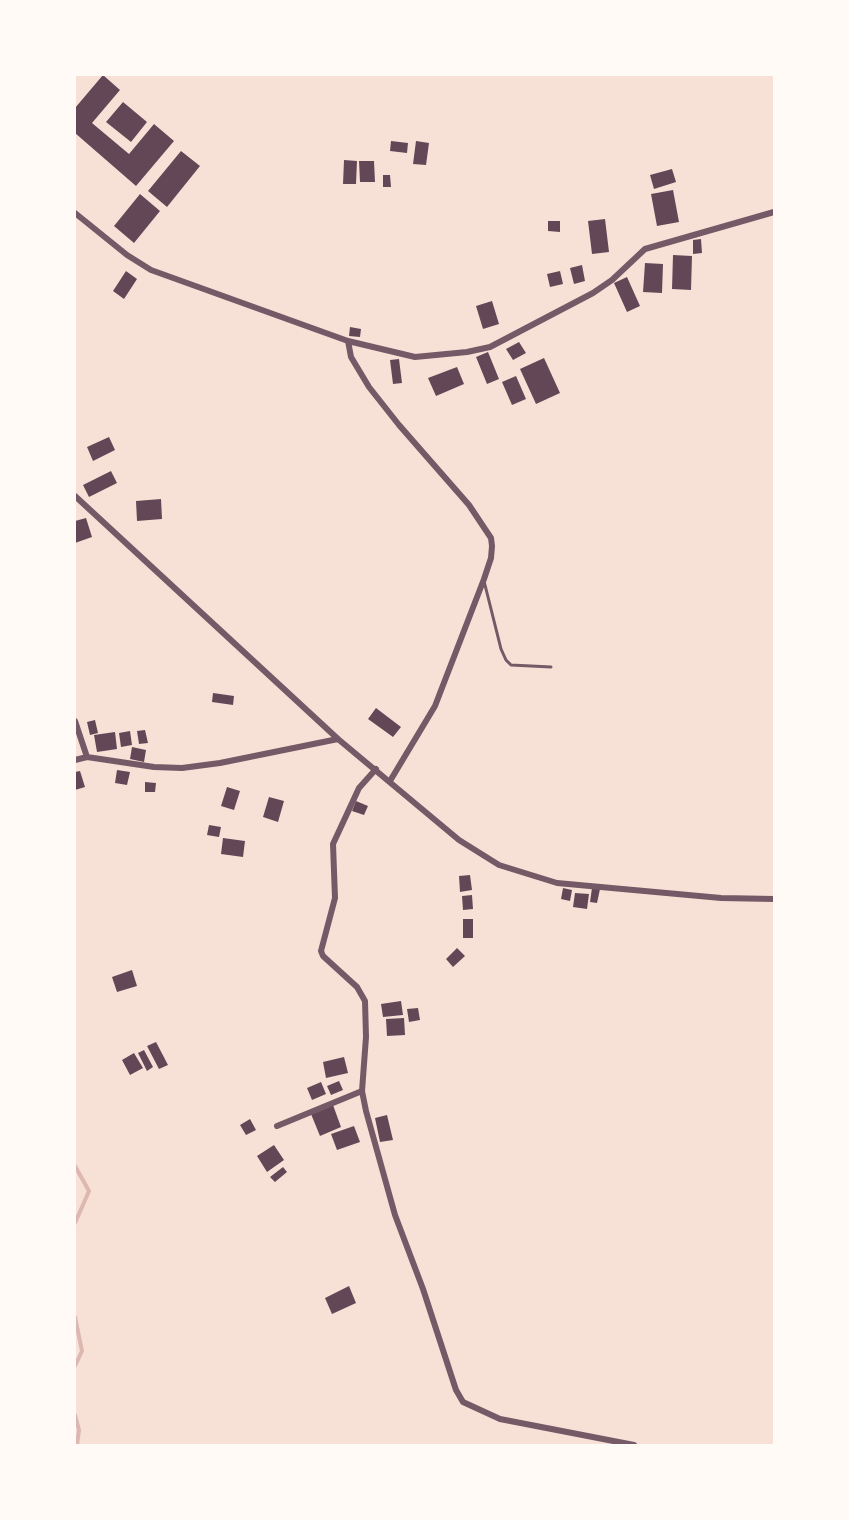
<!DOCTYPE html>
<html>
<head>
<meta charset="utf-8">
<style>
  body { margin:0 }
  #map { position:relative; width:849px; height:1520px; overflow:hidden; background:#f7e1d7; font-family:Signika,sans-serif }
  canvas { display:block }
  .frame { position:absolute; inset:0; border:76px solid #fffaf5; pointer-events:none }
</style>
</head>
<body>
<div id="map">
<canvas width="849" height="1520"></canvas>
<div class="frame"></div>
</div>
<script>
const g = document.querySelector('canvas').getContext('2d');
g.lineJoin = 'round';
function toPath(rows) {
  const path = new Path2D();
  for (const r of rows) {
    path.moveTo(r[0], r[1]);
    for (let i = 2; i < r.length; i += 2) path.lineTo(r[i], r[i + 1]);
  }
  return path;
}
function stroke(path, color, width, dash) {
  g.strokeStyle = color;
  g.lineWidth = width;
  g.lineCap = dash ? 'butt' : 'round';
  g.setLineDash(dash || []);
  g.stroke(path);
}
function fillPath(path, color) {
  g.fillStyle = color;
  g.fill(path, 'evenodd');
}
const stream = toPath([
  [75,1166,89,1191,75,1223],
  [75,1317,82,1351,75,1366],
  [75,1415,79,1430,77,1445]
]);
const building = toPath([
  [103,75,120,90,92,123,129,154,154,124,174,141,136,186,75,133,75,108],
  [123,102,147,122,131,142,106,122],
  [391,141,408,143,407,153,390,151],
  [416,141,429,143,426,165,413,164],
  [181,151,200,166,167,207,148,191],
  [344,160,357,161,356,184,343,184],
  [359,161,374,161,375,182,360,182],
  [672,169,676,182,654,189,650,175],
  [383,175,390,175,391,187,383,187],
  [673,190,679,222,657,226,651,194],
  [140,194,160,211,134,243,114,226],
  [605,219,609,252,592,254,588,221],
  [548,221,560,221,560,232,548,231],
  [701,239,702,253,693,254,693,240],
  [673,255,692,256,691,290,672,289],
  [645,263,663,264,662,293,643,292],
  [582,265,585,281,574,284,570,268],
  [126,271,137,279,124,299,113,291],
  [560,271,563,284,550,287,547,274],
  [627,277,640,306,627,312,614,283],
  [492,301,499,324,483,329,476,306],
  [350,327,361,329,360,337,349,336],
  [519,342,526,353,513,360,506,349],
  [488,352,499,379,487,384,476,357],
  [544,358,560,393,536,404,520,369],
  [399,359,402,383,393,384,390,360],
  [457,367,464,384,436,396,428,378],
  [516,376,526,399,512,405,502,382],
  [109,437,115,450,93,461,87,447],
  [111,471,117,483,89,497,83,485],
  [161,499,162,519,137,521,136,501],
  [86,518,92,537,75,543,75,521],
  [213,693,234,696,233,705,212,702],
  [376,708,401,727,393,737,368,719],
  [95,720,98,733,90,735,87,722],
  [145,730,148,743,139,744,137,731],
  [130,731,132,745,121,747,119,733],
  [115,732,117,749,97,752,94,735],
  [132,747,146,750,144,762,130,759],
  [117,770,130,772,127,785,115,783],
  [80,771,85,787,75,790,75,772],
  [145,782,156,783,155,792,145,792],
  [227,787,240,791,234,810,221,806],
  [269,797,284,801,278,822,263,817],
  [356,801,368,806,364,815,352,811],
  [209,825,221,827,219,837,207,835],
  [223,838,245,841,243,857,221,854],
  [470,875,472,890,460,892,459,876],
  [563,888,572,890,570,901,561,899],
  [592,888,600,889,597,903,590,902],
  [575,893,589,894,587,909,573,907],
  [472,895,473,909,463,910,462,896],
  [463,919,473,919,473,938,463,938],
  [457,948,465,956,453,967,446,959],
  [132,970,137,986,117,992,112,977],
  [401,1001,403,1015,383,1017,381,1004],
  [418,1008,420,1020,409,1022,407,1009],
  [404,1018,405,1035,387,1036,386,1019],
  [156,1042,168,1065,159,1069,147,1046],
  [144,1050,153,1067,147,1071,138,1053],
  [134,1053,143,1068,130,1075,122,1060],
  [344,1057,348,1073,326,1078,323,1062],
  [339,1081,343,1090,331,1095,327,1086],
  [321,1082,326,1094,312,1100,307,1088],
  [333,1105,341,1127,320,1136,311,1114],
  [387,1115,393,1140,380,1142,375,1118],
  [250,1119,256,1130,246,1135,240,1125],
  [354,1126,360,1142,337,1150,331,1134],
  [274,1145,284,1160,267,1172,257,1156],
  [283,1167,287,1172,275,1182,270,1177],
  [349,1286,356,1303,332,1314,325,1298]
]);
const service = toPath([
  [484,581,501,649,506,660,511,665,551,667]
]);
const minor = toPath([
  [75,213,127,255,151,270,348,341,415,357,467,352,490,347,593,293,612,280,645,249,774,212],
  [348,341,351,357,369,387,399,425,469,505,491,538,492,546,491,558,484,579,435,706,390,781],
  [75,496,338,739,459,840,499,865,557,883,721,898,774,899],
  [75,721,87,757],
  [75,760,87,757,154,767,182,768,220,763,338,739],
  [376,769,359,788,333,844,335,898,321,951,323,956,357,987,365,1001,366,1037,362,1091,366,1111,395,1215,423,1289,456,1390,463,1402,500,1419,634,1445],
  [277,1126,362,1091]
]);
stroke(stream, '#dcb8b0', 4);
fillPath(building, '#644757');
stroke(service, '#755966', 3);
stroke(minor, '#755966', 6);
</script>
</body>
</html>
